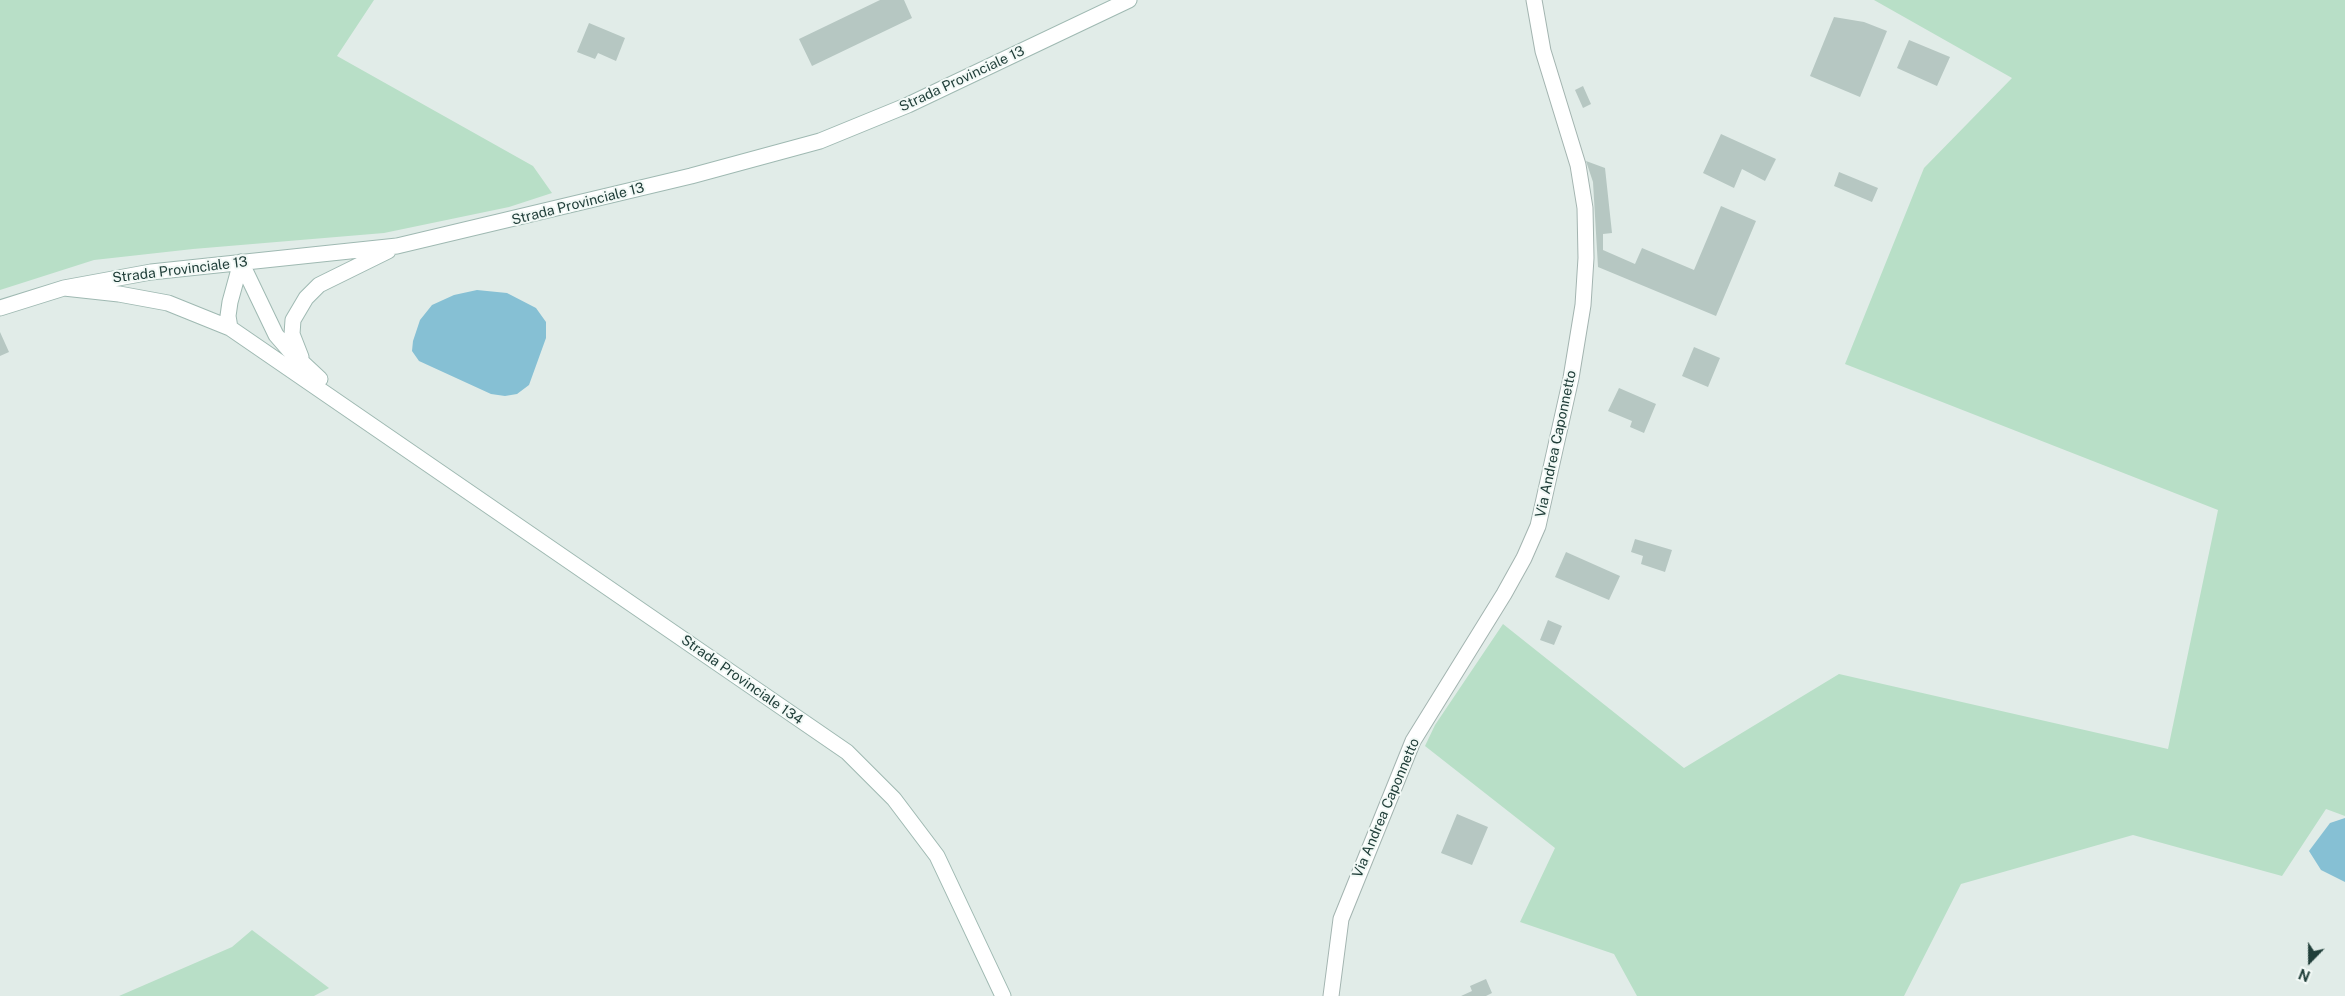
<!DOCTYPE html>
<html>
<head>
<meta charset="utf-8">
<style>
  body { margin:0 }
  #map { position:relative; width:2345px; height:996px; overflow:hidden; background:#e1ece8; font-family:"Public Sans",sans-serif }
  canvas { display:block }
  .north { position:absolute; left:2285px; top:936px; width:50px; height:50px; -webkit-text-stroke:4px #f2f9f6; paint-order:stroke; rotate:202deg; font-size:14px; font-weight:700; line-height:20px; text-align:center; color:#203e39 }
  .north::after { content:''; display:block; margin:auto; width:18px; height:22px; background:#203e39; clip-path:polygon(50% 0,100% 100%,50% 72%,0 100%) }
</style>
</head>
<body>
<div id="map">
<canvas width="2345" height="996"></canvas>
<div class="north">N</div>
</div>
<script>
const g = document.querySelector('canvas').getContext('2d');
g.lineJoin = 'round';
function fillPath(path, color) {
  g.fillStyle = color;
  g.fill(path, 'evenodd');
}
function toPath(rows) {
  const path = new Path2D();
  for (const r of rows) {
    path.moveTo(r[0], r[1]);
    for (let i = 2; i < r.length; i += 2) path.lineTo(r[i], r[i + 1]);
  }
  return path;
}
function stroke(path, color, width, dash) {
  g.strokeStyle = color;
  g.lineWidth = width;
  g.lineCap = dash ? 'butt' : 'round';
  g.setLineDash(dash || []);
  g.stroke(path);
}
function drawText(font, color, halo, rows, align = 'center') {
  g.font = font + ' "Public Sans",sans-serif';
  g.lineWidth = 4;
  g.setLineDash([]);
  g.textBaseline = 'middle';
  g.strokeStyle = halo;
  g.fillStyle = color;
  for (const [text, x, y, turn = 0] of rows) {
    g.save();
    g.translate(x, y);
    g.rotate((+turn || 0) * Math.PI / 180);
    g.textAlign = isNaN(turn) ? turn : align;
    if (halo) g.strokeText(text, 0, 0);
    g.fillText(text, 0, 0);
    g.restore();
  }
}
const green = toPath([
  [0,0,374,0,337,56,533,166,552,193,509,207,384,233,193,249,94,260,0,290],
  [1874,0,2345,0,2345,816,2326,809,2282,876,2133,835,1961,884,1904,996,1637,996,1614,954,1520,922,1555,848,1425,746,1435,725,1503,624,1684,768,1839,674,2168,749,2218,510,1845,364,1924,168,2012,78],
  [252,930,329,988,314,996,119,996,232,947]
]);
const water = toPath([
  [477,290,507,293,536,308,546,322,546,338,529,385,517,394,505,396,491,394,419,361,412,351,413,341,420,320,432,305,454,295],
  [2345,818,2345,882,2321,870,2309,851,2330,823]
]);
const building = toPath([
  [880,0,904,0,912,18,812,66,799,39],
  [1834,17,1864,22,1887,31,1860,97,1810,76],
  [589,23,625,38,616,61,598,53,595,59,577,52],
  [1909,40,1950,57,1937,86,1897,68],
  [1583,86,1591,104,1583,108,1575,90],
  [1721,134,1776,159,1765,181,1742,169,1734,188,1703,173],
  [1586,161,1605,168,1612,233,1603,234,1603,250,1635,264,1642,248,1694,270,1721,206,1756,221,1716,316,1598,267,1593,182],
  [1839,172,1878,188,1872,202,1834,186],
  [0,332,9,352,0,356],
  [1694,347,1720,358,1708,387,1682,376],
  [1619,388,1656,404,1644,433,1630,427,1632,421,1608,411],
  [1635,539,1672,550,1665,572,1641,564,1643,556,1631,552],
  [1566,552,1620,576,1609,600,1555,577],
  [1548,620,1562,626,1554,645,1540,640],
  [1457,814,1488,827,1472,865,1441,853],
  [1486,979,1492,993,1486,996,1461,996,1472,991,1470,986]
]);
const minor = toPath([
  [1331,996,1341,919,1413,741,1504,594,1524,558,1538,526,1571,378,1583,305,1586,258,1585,208,1578,165,1543,51,1534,0]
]);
const secondary = toPath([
  [241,262,276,335,289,350,320,379],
  [64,288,119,294,168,303,230,328,847,752,894,799,937,856,1003,996],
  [0,308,64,288,151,272,397,246,691,176,820,141,908,105,1129,0],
  [230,328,228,316,230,302,241,262],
  [301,357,292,334,293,320,306,298,319,285,388,251]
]);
const streetNames = [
  ["Strada Provinciale 13",962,79,-25],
  ["Strada Provinciale 13",578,204,-14],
  ["Strada Provinciale 13",180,270,-7],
  ["Via Andrea Caponnetto",1556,444,-78],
  ["Strada Provinciale 134",742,680,35],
  ["Via Andrea Caponnetto",1386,808,-67]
];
fillPath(green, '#b8dfc7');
fillPath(water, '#86c0d4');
fillPath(building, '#b6c7c2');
stroke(minor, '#a3b4b0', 17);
stroke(secondary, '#9fb9b2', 17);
stroke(minor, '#fff', 15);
stroke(secondary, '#fff', 15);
drawText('14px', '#203e39', '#f2f9f6', streetNames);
</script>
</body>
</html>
